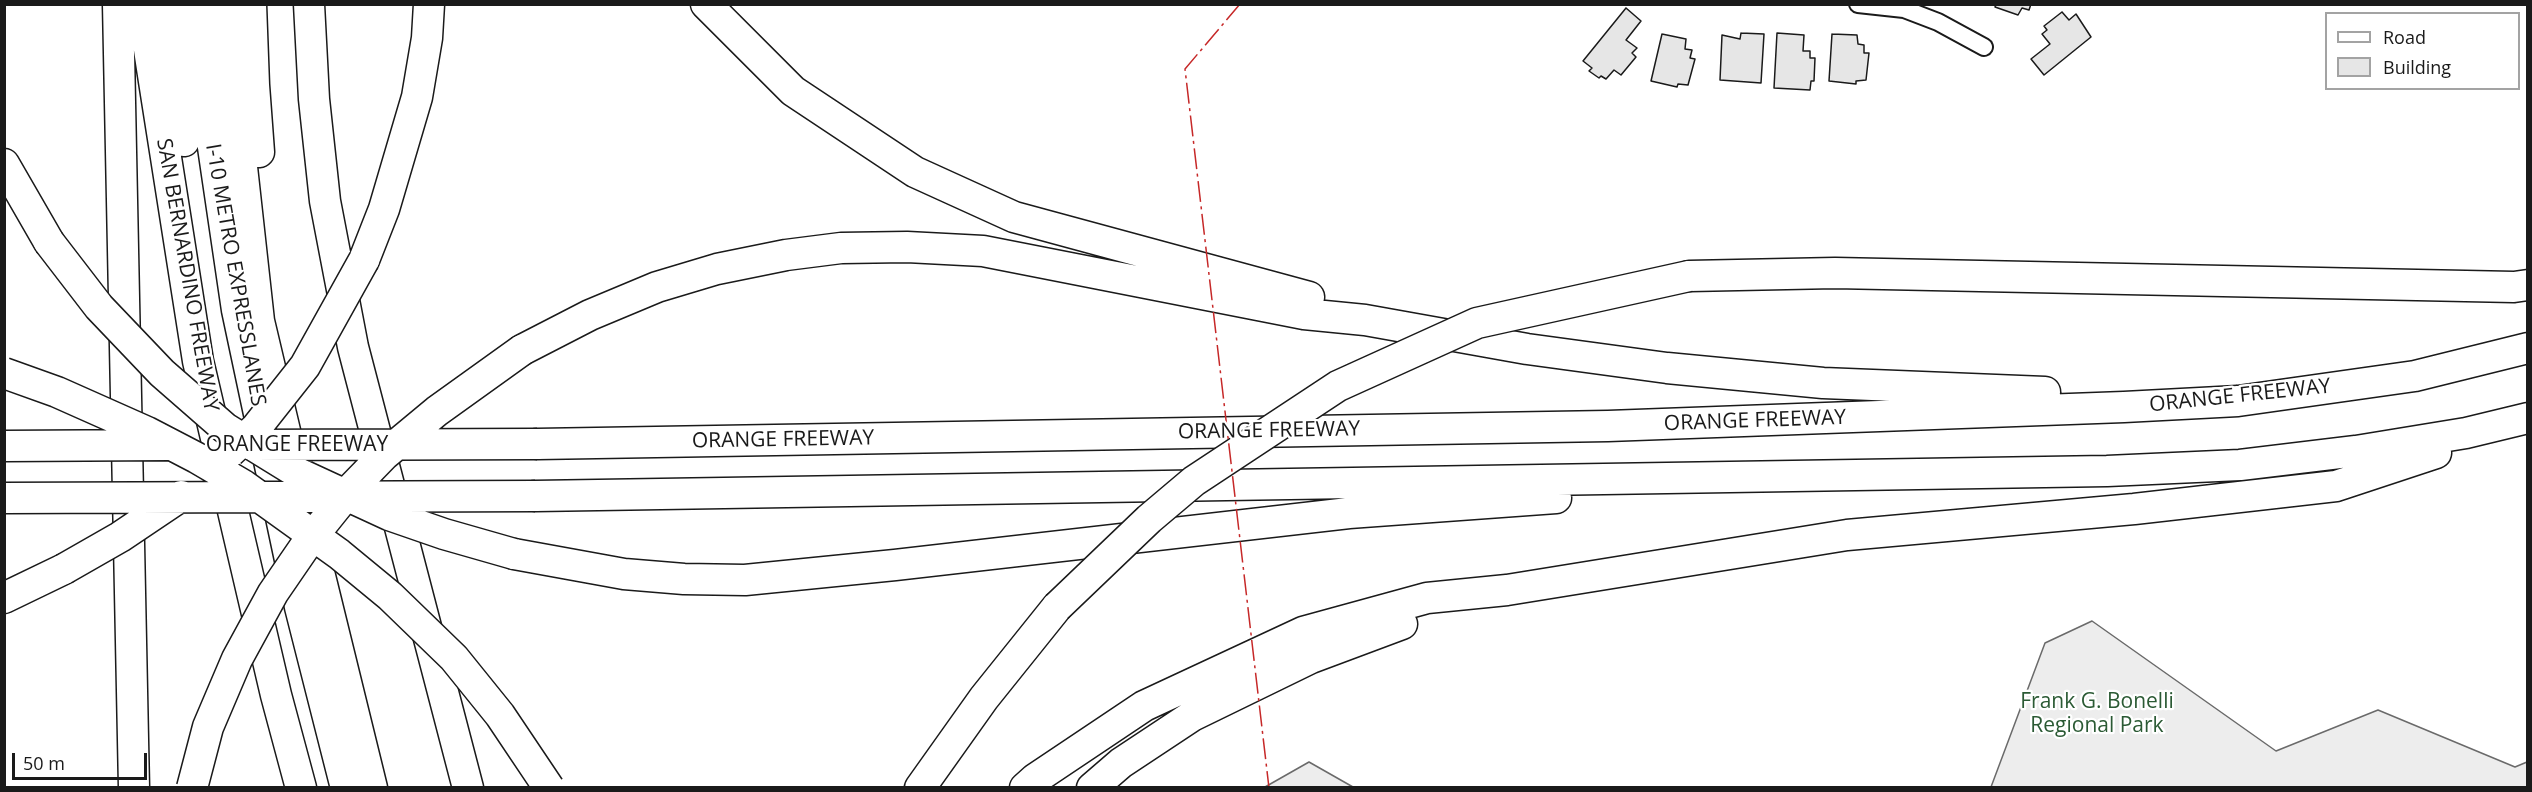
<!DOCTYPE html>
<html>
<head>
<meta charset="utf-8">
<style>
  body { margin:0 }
  #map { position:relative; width:2532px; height:792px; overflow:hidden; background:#fff; font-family:"Open Sans",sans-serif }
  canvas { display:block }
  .frame { position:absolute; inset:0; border:6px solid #1a1a1a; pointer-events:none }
  .legend { position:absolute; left:2325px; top:12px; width:195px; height:78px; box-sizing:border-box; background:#fff; border:2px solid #a3a3a3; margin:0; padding:8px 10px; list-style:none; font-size:18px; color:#1a1a1a }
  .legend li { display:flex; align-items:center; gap:12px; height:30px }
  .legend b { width:30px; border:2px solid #a3a3a3 }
  .scale { position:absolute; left:12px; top:753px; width:135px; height:27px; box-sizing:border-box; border:3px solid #1a1a1a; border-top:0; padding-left:8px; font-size:18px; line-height:21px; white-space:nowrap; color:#1a1a1a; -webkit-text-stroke:4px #fff; paint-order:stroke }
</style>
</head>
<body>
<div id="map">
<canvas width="2532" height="792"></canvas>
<div class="frame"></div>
<ul class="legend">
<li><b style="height:8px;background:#fff"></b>Road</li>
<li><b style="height:16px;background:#e6e6e6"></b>Building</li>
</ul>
<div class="scale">50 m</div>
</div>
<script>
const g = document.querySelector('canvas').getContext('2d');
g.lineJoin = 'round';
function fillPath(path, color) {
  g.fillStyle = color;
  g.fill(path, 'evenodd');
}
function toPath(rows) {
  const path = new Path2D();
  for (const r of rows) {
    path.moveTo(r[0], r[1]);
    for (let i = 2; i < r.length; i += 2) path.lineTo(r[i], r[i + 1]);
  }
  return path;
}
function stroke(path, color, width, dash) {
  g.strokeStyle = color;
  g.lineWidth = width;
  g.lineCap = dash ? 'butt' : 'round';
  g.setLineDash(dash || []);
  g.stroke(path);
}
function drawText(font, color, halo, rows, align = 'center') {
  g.font = font + ' "Open Sans",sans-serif';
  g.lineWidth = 4.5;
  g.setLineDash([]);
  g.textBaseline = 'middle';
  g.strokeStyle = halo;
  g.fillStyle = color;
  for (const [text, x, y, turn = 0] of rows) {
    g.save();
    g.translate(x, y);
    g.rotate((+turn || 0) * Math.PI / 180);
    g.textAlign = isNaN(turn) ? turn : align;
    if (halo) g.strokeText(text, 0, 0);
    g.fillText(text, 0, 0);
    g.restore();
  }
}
const built = toPath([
  [2092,621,2276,751,2378,710,2515,767,2527,762,2527,787,1991,787,2045,643,2092,621],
  [1309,762,1353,787,1265,787,1309,762]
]);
const building = toPath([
  [1996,4,2031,4,2029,10,2022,8,2018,15,1995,7,1996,4],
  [1626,8,1641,21,1626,40,1637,48,1632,53,1636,57,1621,75,1614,70,1606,79,1601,76,1599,78,1589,71,1592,68,1583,61,1626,8],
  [2062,12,2069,20,2076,14,2091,37,2044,75,2031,59,2050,44,2042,34,2047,30,2044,26,2062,12],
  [1741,33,1764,34,1761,83,1720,80,1722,35,1740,39,1741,33],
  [1777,33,1804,35,1803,51,1810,51,1810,58,1815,58,1814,81,1811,81,1810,90,1774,88,1777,33],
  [1662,34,1686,39,1685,49,1692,50,1690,58,1695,59,1688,85,1678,84,1677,87,1651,81,1662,34],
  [1832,34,1857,35,1858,44,1864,45,1864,53,1869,53,1866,80,1856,81,1856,84,1829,81,1832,34]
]);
const minor = toPath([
  [1858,4,1904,9,1938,22,1984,47]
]);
const motorway = toPath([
  [118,4,134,788],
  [144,4,145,24,198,361,276,695,301,788],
  [169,4,184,141],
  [198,4,208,113,237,310,300,607,346,788],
  [224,4,259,321,294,469],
  [251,4,254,85,259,152],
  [309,4,314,99,325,201,353,347,468,788],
  [706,4,793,91,915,172,1014,217,1309,297],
  [4,164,49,242],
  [364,260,384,209,417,97,427,38,429,4],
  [1689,276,1835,273,2514,287,2528,285],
  [522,350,590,315,657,287,717,269,786,255,841,248,907,247,983,251,1304,314,1365,320,1527,349,1667,368,1823,383,2045,392],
  [537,444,1608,426,2124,407,2238,401,2415,376,2528,348],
  [535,496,2107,471,2240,465,2356,451,2466,433,2528,418],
  [306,519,372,788],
  [514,554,624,574,684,579,745,580,895,565,1349,513,1556,498],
  [4,598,64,569],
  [920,788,984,698,1057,607],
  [1025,788,1035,779,1144,706,1303,632,1427,598,1507,590,1847,535,2134,509,2336,486,2436,453],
  [1092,788,1121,763,1192,716,1311,658,1402,624]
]);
const motorwayBridge = toPath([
  [49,242,99,307,162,373,225,428,298,473,389,515,444,534,514,554],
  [4,373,57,392,147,432,197,458,243,485,339,554,390,596,454,658,500,715,549,788],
  [252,445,537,444],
  [4,446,168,445],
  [230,452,256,428,305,366,364,260],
  [4,498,535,496],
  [64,569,120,537,181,496],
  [1057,607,1149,519,1194,481,1338,386,1477,323,1689,276],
  [192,788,208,727,237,659,273,593,308,542,349,491,384,455,437,411,522,350]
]);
const power = toPath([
  [1240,4,1185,69,1269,788]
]);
const streetNames = [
  ["SAN BERNARDINO FREEWAY",187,275,80],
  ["I-10 METRO EXPRESSLANES",235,275,80],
  ["ORANGE FREEWAY",2240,396,-6],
  ["ORANGE FREEWAY",1755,421,-2],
  ["ORANGE FREEWAY",1269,431,-1],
  ["ORANGE FREEWAY",783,440,-1],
  ["ORANGE FREEWAY",297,445]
];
const parkNames = [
  ["Frank G. Bonelli",2097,702],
  ["Regional Park",2097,726]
];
fillPath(built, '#ededed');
stroke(built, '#6a6a6a', 1.5);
fillPath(building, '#e6e6e6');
stroke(building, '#1a1a1a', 1.5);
stroke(minor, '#1a1a1a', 20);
stroke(motorway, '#1a1a1a', 33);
stroke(minor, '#fff', 16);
stroke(motorway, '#fff', 30);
stroke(motorwayBridge, '#1a1a1a', 33, []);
stroke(motorwayBridge, '#fff', 30);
stroke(power, '#c62828', 1.5, [21, 4.5, 3, 4.5]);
drawText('21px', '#1a1a1a', '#fff', streetNames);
drawText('21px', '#2b5a34', '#fff', parkNames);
</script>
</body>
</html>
